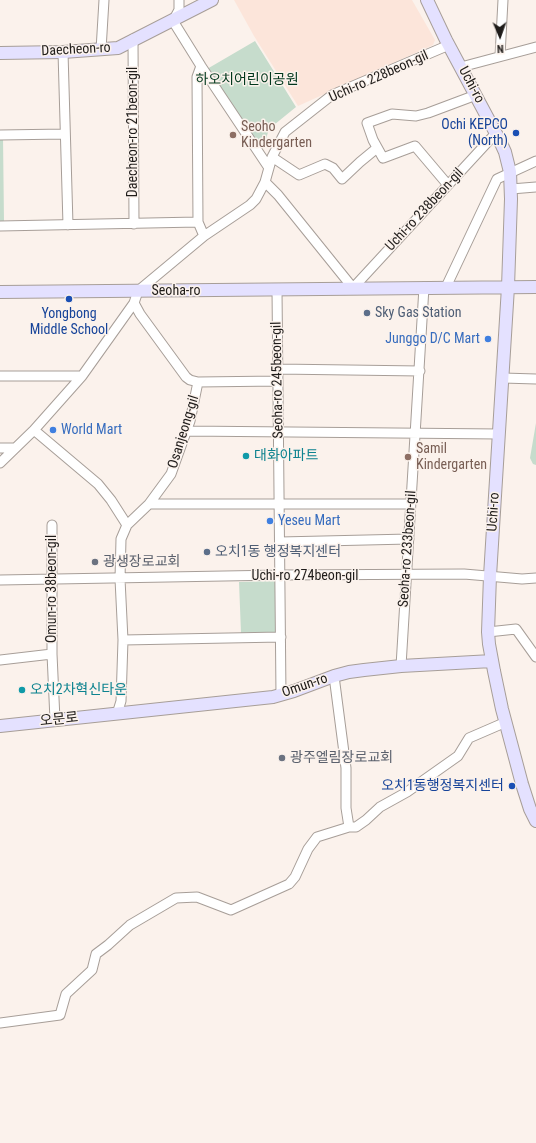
<!DOCTYPE html>
<html>
<head>
<meta charset="utf-8">
<style>
  body { margin:0 }
  #map { position:relative; width:536px; height:1143px; overflow:hidden; background:#fbf2ec; font-family:"Roboto Condensed",sans-serif }
  canvas { display:block }
  .north { position:absolute; left:480px; top:16px; width:40px; height:40px; -webkit-text-stroke:3px #fbf2ec; paint-order:stroke; rotate:178deg; font-size:11px; font-weight:700; line-height:16px; text-align:center; color:#1f1c1a }
  .north::after { content:''; display:block; margin:auto; width:14px; height:18px; background:#1f1c1a; clip-path:polygon(50% 0,100% 100%,50% 72%,0 100%) }
</style>
</head>
<body>
<div id="map">
<canvas width="536" height="1143"></canvas>
<div class="north">N</div>
</div>
<script>
const g = document.querySelector('canvas').getContext('2d');
g.lineJoin = 'round';
function fillPath(path, color) {
  g.fillStyle = color;
  g.fill(path, 'evenodd');
}
function toPath(rows) {
  const path = new Path2D();
  for (const r of rows) {
    path.moveTo(r[0], r[1]);
    for (let i = 2; i < r.length; i += 2) path.lineTo(r[i], r[i + 1]);
  }
  return path;
}
function stroke(path, color, width, dash) {
  g.strokeStyle = color;
  g.lineWidth = width;
  g.lineCap = dash ? 'butt' : 'round';
  g.setLineDash(dash || []);
  g.stroke(path);
}
function drawText(font, color, halo, rows, align = 'center') {
  g.font = font + ' "Roboto Condensed","Noto Sans KR",sans-serif';
  g.lineWidth = 3;
  g.setLineDash([]);
  g.textBaseline = 'middle';
  g.strokeStyle = halo;
  g.fillStyle = color;
  for (const [text, x, y, turn = 0] of rows) {
    g.save();
    g.translate(x, y);
    g.rotate((+turn || 0) * Math.PI / 180);
    g.textAlign = isNaN(turn) ? turn : align;
    if (halo) g.strokeText(text, 0, 0);
    g.fillText(text, 0, 0);
    g.restore();
  }
}
const commercial = toPath([
  [234,0,412,0,435,40,433,45,298,106,254,36]
]);
const green = toPath([
  [255,41,296,107,269,129,262,152,207,69],
  [0,137,3,137,4,222,0,222],
  [536,423,536,465,533,464,530,458],
  [275,581,276,632,241,633,239,582]
]);
const street = toPath([
  [179,0,179,10,173,21,201,66,269,168],
  [133,39,134,224],
  [101,50,104,0],
  [63,52,68,225],
  [500,56,503,0],
  [201,66,197,77,198,222,204,236],
  [461,67,536,47],
  [0,135,65,134],
  [272,157,299,175,325,164,333,168,342,179,360,162,377,148],
  [265,182,278,195,353,288,496,133],
  [448,185,415,146,383,158,373,140,367,123,392,114,416,116,428,113,476,95],
  [511,189,536,187],
  [0,226,198,222],
  [446,287,497,179,536,161],
  [277,290,281,695],
  [278,369,420,371],
  [0,376,82,376],
  [503,378,536,379],
  [198,382,278,381],
  [34,430,98,484,111,500,127,525],
  [187,431,499,434],
  [0,448,15,448],
  [0,463,34,430,82,376,134,303,138,291,204,236,250,205,256,199,265,182,272,157,285,132,332,95,449,45],
  [149,504,411,504],
  [52,525,52,654,55,720],
  [280,542,409,539],
  [0,580,280,575,464,574,522,579,536,578],
  [488,632,516,629,536,657],
  [123,640,281,637],
  [0,660,52,654],
  [401,666,424,287],
  [334,676,346,768,346,808,349,827],
  [117,714,121,701,123,640,120,579,121,539,127,525,149,504,171,474,190,421,198,382,190,380,186,377,140,314,134,303],
  [0,1023,60,1015,66,994,92,970,96,954,108,945,130,925,176,898,197,897,231,910,289,884,295,877,308,849,317,837,349,827,356,827,366,820,380,807,407,792,458,756,469,738,506,722]
]);
const secondary = toPath([
  [427,0,446,40,500,141,505,152,510,172,511,199,508,287,490,576,488,632,489,644,494,671,502,709,522,784,530,809,536,821],
  [0,53,63,52,118,48,212,0],
  [0,292,536,287],
  [0,726,273,697,294,691,334,676,349,672,364,670,401,666,492,661]
]);
const markers = [
  [516,133,4,"#1a4fb4"],
  [233,135,4,"#8d6e63"],
  [69,299,4,"#1a4fb4"],
  [367,313,4,"#5c6f8a"],
  [488,339,4,"#3f7fe0"],
  [53,430,4,"#3f7fe0"],
  [246,456,4,"#0f9aa8"],
  [408,457,4,"#8d6e63"],
  [270,521,4,"#3f7fe0"],
  [207,552,4,"#5c6f8a"],
  [95,562,4,"#6b7280"],
  [22,690,4,"#0f9aa8"],
  [282,758,4,"#6b7280"],
  [512,786,4,"#1a4fb4"]
];
const streetNames = [
  ["Daecheon-ro",76,50,-3],
  ["Uchi-ro 228beon-gil",379,77,-24],
  ["Uchi-ro",471,85,62],
  ["Daecheon-ro 21beon-gil",133,132,-90],
  ["Uchi-ro 238beon-gil",425,210,-47],
  ["Seoha-ro",176,291],
  ["Seoha-ro 245beon-gil",278,380,-91],
  ["Osanjeong-gil",184,432,-73],
  ["Uchi-ro",494,512,-86],
  ["Seoha-ro 233beon-gil",408,549,-86],
  ["Uchi-ro 274beon-gil",305,576],
  ["Omun-ro 38beon-gil",52,589,-90],
  ["Omun-ro",305,686,-19],
  ["오문로",59,720,-6]
];
const parkNames = [
  ["하오치어린이공원",247,80]
];
const transitNames = [
  ["Ochi KEPCO",508,125],
  ["(North)",508,141],
  ["Yongbong",69,314,"center"],
  ["Middle School",69,330,"center"],
  ["오치1동행정복지센터",504,786]
];
const educationNames = [
  ["Seoho",241,127],
  ["Kindergarten",241,143],
  ["Samil",416,449],
  ["Kindergarten",416,465]
];
const serviceNames = [
  ["Sky Gas Station",375,313],
  ["오치1동 행정복지센터",215,552]
];
const shopNames = [
  ["Junggo D/C Mart",480,339,"right"],
  ["World Mart",61,430],
  ["Yeseu Mart",278,521]
];
const cultureNames = [
  ["대화아파트",254,456],
  ["오치2차혁신타운",30,690]
];
const worshipNames = [
  ["광생장로교회",103,562],
  ["광주엘림장로교회",290,758]
];
fillPath(commercial, '#fce5da');
fillPath(green, '#c6dccc');
stroke(street, '#a79e98', 11);
stroke(secondary, '#a79e98', 14);
stroke(street, '#fff', 9);
stroke(secondary, '#e4e1ff', 12);
for (const [x, y, r, color] of markers) {
  const dot = new Path2D();
  dot.arc(x, y, r, 0, 2 * Math.PI);
  g.fillStyle = color;
  g.fill(dot);
  stroke(dot, '#fbf2ec', 1.5);
}
drawText('14px', '#1f1c1a', '#fbf2ec', streetNames);
drawText('14px', '#01371c', '#fbf2ec', parkNames);
drawText('14px', '#164399', '#fbf2ec', transitNames, 'right');
drawText('14px', '#785e54', '#fbf2ec', educationNames, 'left');
drawText('14px', '#4e5e75', '#fbf2ec', serviceNames, 'left');
drawText('14px', '#366cbe', '#fbf2ec', shopNames, 'left');
drawText('14px', '#0d838f', '#fbf2ec', cultureNames, 'left');
drawText('14px', '#5b616d', '#fbf2ec', worshipNames, 'left');
</script>
</body>
</html>
